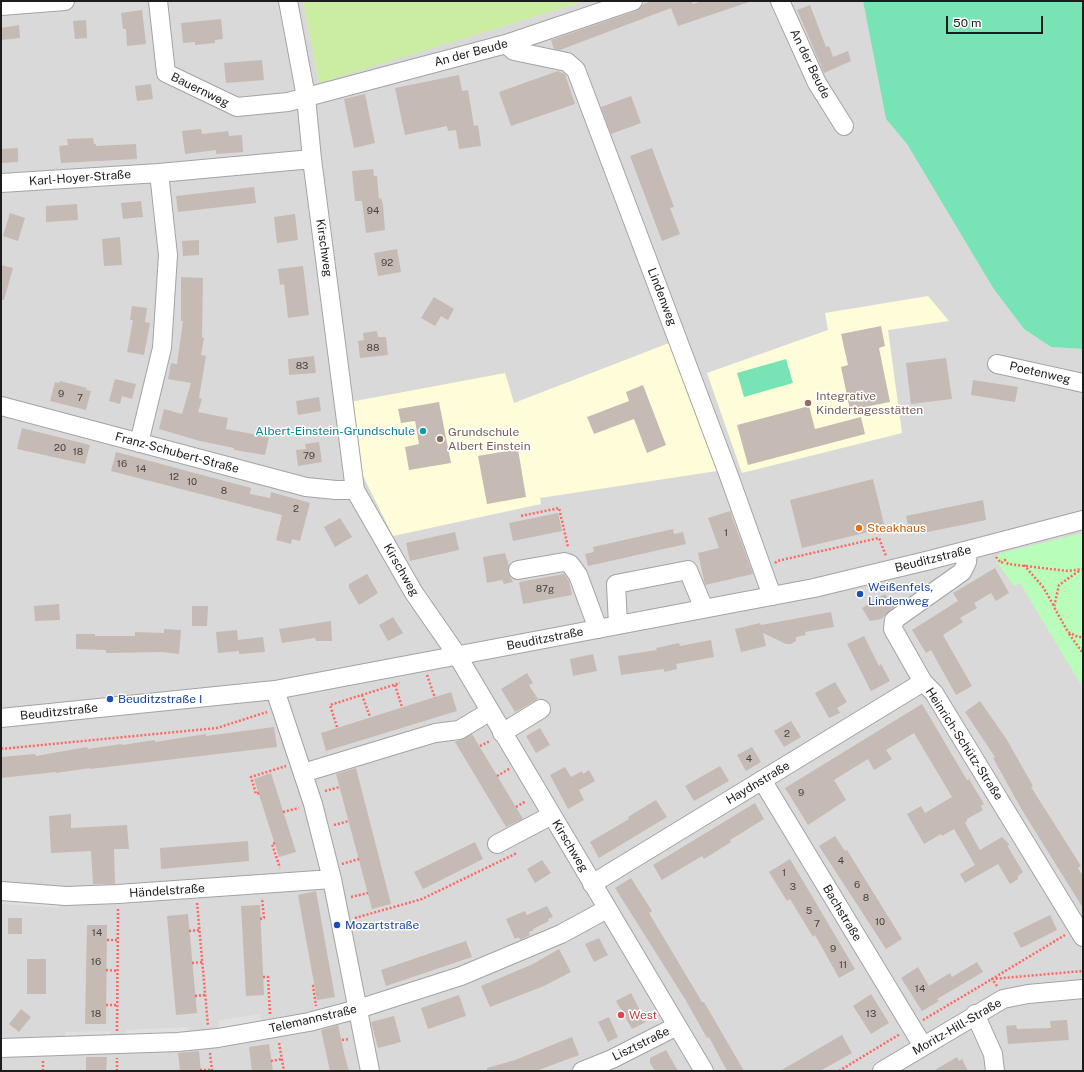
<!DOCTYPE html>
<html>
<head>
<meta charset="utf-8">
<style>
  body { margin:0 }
  #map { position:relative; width:1084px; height:1072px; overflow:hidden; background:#eee9e1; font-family:"Public Sans",sans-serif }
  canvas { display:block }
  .frame { position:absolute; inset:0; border:2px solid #1c1c1c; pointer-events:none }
  .scale { position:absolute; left:946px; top:16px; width:97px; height:18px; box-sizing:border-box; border:2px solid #1c1c1c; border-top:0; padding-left:5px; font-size:12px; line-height:14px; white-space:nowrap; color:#1c1c1c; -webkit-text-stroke:3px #fff; paint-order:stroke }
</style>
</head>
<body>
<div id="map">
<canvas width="1084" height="1072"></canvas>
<div class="frame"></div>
<div class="scale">50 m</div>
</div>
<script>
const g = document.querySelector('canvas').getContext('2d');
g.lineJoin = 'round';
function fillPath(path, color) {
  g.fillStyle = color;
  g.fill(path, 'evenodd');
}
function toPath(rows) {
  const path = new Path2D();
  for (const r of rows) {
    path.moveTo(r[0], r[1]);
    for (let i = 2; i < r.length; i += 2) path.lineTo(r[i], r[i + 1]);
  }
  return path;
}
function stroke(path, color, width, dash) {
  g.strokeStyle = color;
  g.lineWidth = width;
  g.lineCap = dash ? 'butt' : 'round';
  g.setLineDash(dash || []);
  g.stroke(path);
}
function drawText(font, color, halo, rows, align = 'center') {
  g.font = font + ' "Public Sans",sans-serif';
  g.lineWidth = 3;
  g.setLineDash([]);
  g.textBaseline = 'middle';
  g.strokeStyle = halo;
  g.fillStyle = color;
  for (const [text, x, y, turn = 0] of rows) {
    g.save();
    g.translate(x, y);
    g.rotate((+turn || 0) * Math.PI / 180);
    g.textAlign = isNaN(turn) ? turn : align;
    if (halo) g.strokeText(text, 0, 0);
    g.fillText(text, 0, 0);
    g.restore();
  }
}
const residential = toPath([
  [1,1,303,1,319,82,586,1,863,1,886,119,907,144,993,288,1024,329,1051,347,1083,349,1083,1071,1,1071]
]);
const education = toPath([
  [928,296,949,321,888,330,902,433,742,473,707,373,828,330,825,313],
  [669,343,717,471,540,498,541,504,393,536,362,474,350,402,505,373,514,403]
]);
const grass = toPath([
  [303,1,586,1,319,83]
]);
const park = toPath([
  [1083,533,1083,688,1020,583,1014,586,994,558,1001,553]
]);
const pitch = toPath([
  [863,1,1083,1,1083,349,1051,347,1024,329,993,288,907,144,886,119],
  [786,359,793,383,744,397,737,373]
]);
const parking = toPath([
  [1,896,59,901,59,908,1,904],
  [261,1014,260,1026,218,1032,219,1020],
  [188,1027,190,1038,126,1041,126,1030],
  [110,1031,110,1041,65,1042,65,1032]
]);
const building = toPath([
  [651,1,692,1,693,4,702,1,749,1,749,2,678,26,671,8,560,50,554,49,551,40,636,11,642,5],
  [810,5,826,47,829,46,833,57,848,51,851,61,824,73,797,10],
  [142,10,146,44,127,46,126,29,123,29,121,13],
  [221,19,223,39,215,40,215,43,195,45,195,42,183,43,181,23],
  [86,20,87,38,75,39,73,21],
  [19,25,20,38,1,40,1,28],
  [262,60,264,80,226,83,224,63],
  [558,71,565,74,575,104,511,126,499,92],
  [459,75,462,91,468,90,474,126,478,125,481,146,459,149,456,130,448,131,447,126,405,135,395,88],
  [151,84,153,99,137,101,135,86],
  [365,94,375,143,354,148,344,99],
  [631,96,641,123,611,134,601,107],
  [201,129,202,134,228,131,229,136,242,135,243,152,216,154,216,150,185,154,182,131],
  [93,138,94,144,96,144,96,146,136,144,137,159,61,163,59,146,68,145,67,139],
  [18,148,18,162,1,163,1,149],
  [652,148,674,207,670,208,680,234,662,241,630,156],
  [373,169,374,176,377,176,379,199,381,198,383,205,385,230,366,233,362,201,355,201,352,171],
  [254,187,256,203,178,212,176,196],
  [141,201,143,217,123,219,121,203],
  [77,204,78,220,46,222,46,206],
  [10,213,25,218,18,241,3,236],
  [295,214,298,240,277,243,274,217],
  [120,237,122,265,104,266,102,239],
  [199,240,199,255,183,256,182,241],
  [397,249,401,272,378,276,374,253],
  [1,265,13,268,4,300,1,300],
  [303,266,309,315,288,318,284,284,280,285,278,269],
  [181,277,203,278,202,337,204,338,201,355,206,356,199,398,202,399,198,412,228,418,226,429,269,437,265,455,234,450,234,448,200,441,159,429,164,409,182,414,191,383,168,379,171,363,177,364,183,321,181,321],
  [434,297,454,309,448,320,441,316,435,326,421,318],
  [132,306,147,308,145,322,150,323,144,355,127,352,133,320,130,320],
  [881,326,885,346,879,348,890,402,850,410,841,367,848,365,841,334],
  [377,331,378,337,386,337,388,355,360,358,358,341,364,340,363,333],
  [314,356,316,373,289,375,288,359],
  [946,358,952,399,911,404,906,363],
  [115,379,136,384,132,399,122,396,120,404,109,401],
  [973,380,1018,387,1015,402,971,395],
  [60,381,87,388,86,390,91,391,86,410,50,401,55,382,59,383],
  [643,385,666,445,647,453,634,419,594,434,587,417,629,401,626,392],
  [319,397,321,411,298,415,296,401],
  [439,402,451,463,409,470,405,447,419,444,415,421,401,423,398,409],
  [809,406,815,429,861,417,865,434,748,465,737,425],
  [22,428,90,445,85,464,17,449],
  [319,442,322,462,298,466,296,450,306,449,305,444],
  [518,449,526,497,487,504,478,456],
  [116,452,251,488,250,494,270,498,271,492,310,503,300,541,292,539,291,544,276,540,282,515,111,471],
  [873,479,885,528,802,548,790,500],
  [983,500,986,520,918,534,917,528,909,530,906,516],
  [730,511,753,574,705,585,698,553,719,548,708,518],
  [558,513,562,531,513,541,509,523],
  [340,518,352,537,335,547,324,527],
  [673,529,674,534,683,532,686,544,588,566,585,554,594,552,593,547],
  [455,532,459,550,410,561,406,543],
  [505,553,509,566,508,572,513,582,504,584,502,580,487,583,483,557],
  [995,568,1009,593,996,601,991,593,974,603,977,608,960,618,963,622,943,635,972,686,956,695,931,650,926,653,912,630,958,601,953,593],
  [367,574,378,593,359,605,349,588,349,584],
  [564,574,569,581,572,595,523,604,519,582],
  [885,594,894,607,881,619,870,621,862,608],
  [59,604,60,620,35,621,34,606],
  [192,606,208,606,207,626,192,626],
  [831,612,834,627,805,632,806,635,796,637,796,641,791,644,786,644,763,633,766,646,741,652,735,629,760,623,761,625],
  [393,617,403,633,388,641,379,625],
  [331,621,332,641,316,641,315,638,282,643,279,629],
  [164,629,181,630,179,654,162,652,106,653,106,650,76,649,76,634,95,634,95,636,135,636,135,632,164,633],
  [237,630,238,640,263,637,265,652,239,654,239,651,218,653,216,632],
  [864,636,879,666,881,664,890,681,871,691,847,644],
  [711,640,714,657,676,664,677,669,664,672,664,669,621,675,618,656,657,650,656,648,679,643,680,646],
  [593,654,597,671,573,676,570,659],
  [527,673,533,683,529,685,538,699,515,712,501,689],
  [835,682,847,702,837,708,840,713,829,718,815,693],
  [451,692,457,711,326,751,321,733],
  [980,701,1007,740,1033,786,1031,787,1081,866,1078,868,1083,876,1083,908,1022,810,993,758,995,757,965,712],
  [922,704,967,780,969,779,984,804,981,806,983,810,967,819,967,821,965,823,980,850,1002,837,1009,844,1008,847,1023,872,1018,876,1018,879,1010,884,998,864,965,883,960,874,975,865,954,829,942,836,941,834,924,844,907,814,921,806,925,813,952,797,914,733,886,750,892,759,874,770,868,759,834,780,846,800,808,825,785,788],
  [791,721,801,737,784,747,774,731],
  [274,727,277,747,90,769,90,768,56,773,56,772,1,778,1,757,35,754,36,756,87,747,88,749,121,744,122,745,155,740,155,742,206,734,206,736],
  [540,728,550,745,536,753,526,736],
  [472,734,523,819,506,827,455,742],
  [752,747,761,762,746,771,737,755],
  [720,766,729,781,694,801,685,786],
  [565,767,571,777,582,771,583,774,589,770,595,781,579,790,584,800,568,809,550,775],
  [356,768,391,904,372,909,336,774],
  [271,773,296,852,279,857,254,779],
  [656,800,667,817,599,858,590,842,629,819,628,817],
  [755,803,764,819,730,840,731,842,704,859,702,856,662,880,653,865],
  [71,814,71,828,127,825,129,849,114,849,115,884,93,884,91,851,51,853,49,816],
  [835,836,845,851,847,850,902,939,886,949,819,846],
  [248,841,249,861,161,869,160,848],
  [475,842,483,859,423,889,414,872],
  [790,859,855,969,839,978,815,935,813,937,790,899,787,901,769,872],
  [542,860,551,873,535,883,527,869],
  [631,878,652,911,649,913,702,1002,704,1002,744,1071,727,1071,709,1037,707,1038,685,999,615,888],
  [316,891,335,997,317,1000,298,895],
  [260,905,264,995,246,996,241,906],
  [547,906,553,917,548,919,549,921,533,929,534,930,529,932,530,935,520,940,519,937,515,939,506,919,525,911,527,915],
  [188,914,197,1013,176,1015,167,916],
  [1050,915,1057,930,1021,948,1013,933],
  [8,918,22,918,22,934,8,934],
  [87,925,107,925,106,1024,85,1024],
  [599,938,608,955,594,962,585,944],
  [466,941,472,957,386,986,381,970],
  [559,949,571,972,544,986,490,1007,481,986,533,964],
  [27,959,46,959,46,994,27,994],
  [977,962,983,972,937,999,939,1001,922,1011,901,978,918,967,929,986,950,973,952,977],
  [631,993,646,1022,632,1029,616,1001],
  [871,994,889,1023,871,1034,853,1006],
  [459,995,466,1016,428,1029,421,1008],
  [21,1009,31,1017,19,1032,9,1024],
  [394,1016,401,1042,378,1048,371,1022],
  [609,1017,618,1037,608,1042,598,1022],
  [1067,1020,1069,1040,1008,1044,1006,1026,1016,1025,1017,1029,1051,1028,1050,1021],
  [338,1025,345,1057,349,1071,330,1071,321,1030],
  [842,1035,852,1053,820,1071,780,1071],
  [572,1037,579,1055,536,1071,487,1071,487,1068,515,1060],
  [269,1044,273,1071,252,1071,249,1047],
  [666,1050,678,1071,655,1071,650,1063,650,1058],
  [199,1051,201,1071,180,1071,178,1053],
  [86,1057,107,1057,106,1071,86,1071],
  [957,1057,959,1061,962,1059,968,1071,933,1071]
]);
const path = toPath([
  [521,516,559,508,568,547],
  [996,557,1001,563,1005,560,1008,564,1068,571,1083,569],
  [775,563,777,561,879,538,886,556],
  [1024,565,1043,587,1054,606],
  [1079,571,1059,585,1054,607,1068,632,1078,637,1083,637],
  [1069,634,1083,653],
  [427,675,435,698],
  [395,685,402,707],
  [362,695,370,717],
  [337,727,330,705,400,683],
  [480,746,490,741],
  [1,749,217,728,267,712],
  [497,776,509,769],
  [325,791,340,787],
  [259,793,256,794,251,777,286,766],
  [516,807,526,801],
  [283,812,299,808],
  [334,825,349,821],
  [275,843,272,844,280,868],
  [342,864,359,859],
  [351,897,368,893],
  [197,903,208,1026],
  [355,918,422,899,515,854,514,851],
  [260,919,264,918,262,898],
  [189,931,199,930],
  [107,940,118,940],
  [192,963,202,962],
  [106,970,118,971],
  [263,977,268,977,270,1014],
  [314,986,313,986,316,1006],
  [997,986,992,979,1065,935],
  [195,996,205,995],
  [106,1005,117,1005],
  [923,1020,992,979,1083,971],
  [117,1031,118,908],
  [342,1040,349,1039],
  [279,1043,284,1071],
  [210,1053,212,1071],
  [271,1061,282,1059],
  [200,1070,212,1070],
  [43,1071,43,1061],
  [117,1071,117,1058],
  [839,1071,900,1034]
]);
const minor = toPath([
  [158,1,166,73,237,107,288,102,506,44,633,1],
  [288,1,306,97,312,159,355,490,414,593,457,655,704,1071],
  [780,1,817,83,844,126],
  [1,6,65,1],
  [506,44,514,51,567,62,576,70,729,476,772,596],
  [1,183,159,173,312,159],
  [997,364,1083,383],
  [1,406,306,487,336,490,355,490],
  [139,443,162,348,168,255,159,173],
  [968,551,967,562,962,572,894,620,893,629,923,682,934,693,1083,937],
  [518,570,564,562,570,564,578,575,598,629],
  [618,625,616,584,688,570,704,609],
  [275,690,313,804,332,879,370,1071],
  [1,718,275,690,814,588,930,560,1083,520],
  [502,733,541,709],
  [303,773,435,733,459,730,489,712],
  [762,780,923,1046],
  [497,844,552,815],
  [592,884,923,682],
  [1,891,66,896,118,894,332,879],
  [975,1014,993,1054,995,1071],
  [1,1048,178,1042,218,1038,309,1022,358,1009,461,976,561,934,607,909],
  [582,1071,612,1059,677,1026],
  [882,1071,1003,999,1028,994,1083,989]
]);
const markers = [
  [808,403,4,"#8d6e63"],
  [423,431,4,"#0f9aa8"],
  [440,439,4,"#8d6e63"],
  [859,528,4,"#e8710a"],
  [860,594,4,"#1a4fb4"],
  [110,699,4,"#1a4fb4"],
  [337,925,4,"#1a4fb4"],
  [621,1015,4,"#e0444e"]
];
const numberNames = [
  ["94",373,211],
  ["92",387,263],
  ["88",373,348],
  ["83",302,366],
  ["9",61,394],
  ["7",80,398],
  ["20",60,448],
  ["18",78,452],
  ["79",309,456],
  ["16",122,464],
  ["14",141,469],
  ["12",174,477],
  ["10",192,482],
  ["8",224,491],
  ["2",296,509],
  ["1",726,533],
  ["87g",545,589],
  ["2",787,734],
  ["4",749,759],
  ["9",801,793],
  ["4",841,861],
  ["1",784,873],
  ["6",857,885],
  ["3",793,887],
  ["8",866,898],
  ["5",809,911],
  ["10",880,922],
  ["7",817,924],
  ["14",97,933],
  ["9",833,949],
  ["16",96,962],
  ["11",843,965],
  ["14",920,989],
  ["18",96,1014],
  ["13",871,1014]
];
const streetNames = [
  ["An der Beude",471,53,-15],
  ["An der Beude",810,64,64],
  ["Bauernweg",200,90,26],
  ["Karl-Hoyer-Straße",80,178,-4],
  ["Kirschweg",324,248,82],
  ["Lindenweg",662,297,69],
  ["Poetenweg",1040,373,13],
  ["Franz-Schubert-Straße",177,453,15],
  ["Beuditzstraße",933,559,-14],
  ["Kirschweg",401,570,60],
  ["Beuditzstraße",545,639,-11],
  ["Beuditzstraße",59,712,-6],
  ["Heinrich-Schütz-Straße",964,744,57],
  ["Haydnstraße",758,783,-31],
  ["Kirschweg",570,846,59],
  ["Händelstraße",167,891,-4],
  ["Bachstraße",842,913,59],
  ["Telemannstraße",313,1019,-13],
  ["Moritz-Hill-Straße",957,1027,-30],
  ["Lisztstraße",641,1044,-26]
];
const educationNames = [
  ["Integrative",816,396],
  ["Kindertagesstätten",816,410],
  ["Grundschule",448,432],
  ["Albert Einstein",448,446]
];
const cultureNames = [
  ["Albert-Einstein-Grundschule",415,431]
];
const foodNames = [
  ["Steakhaus",867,528]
];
const transitNames = [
  ["Weißenfels,",868,587],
  ["Lindenweg",868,601],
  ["Beuditzstraße I",118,699],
  ["Mozartstraße",345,925]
];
const healthNames = [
  ["West",629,1015]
];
fillPath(residential, '#dad9d9');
fillPath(education, '#fffdd9');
fillPath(grass, '#cbeda2');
fillPath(park, '#b9fdba');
fillPath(pitch, '#78e3b4');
fillPath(parking, '#e0e0e0');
fillPath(building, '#c6bab4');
stroke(minor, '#a3a3a3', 20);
stroke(path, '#ff6761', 2.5, [2, 2]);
stroke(minor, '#fff', 18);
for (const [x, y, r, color] of markers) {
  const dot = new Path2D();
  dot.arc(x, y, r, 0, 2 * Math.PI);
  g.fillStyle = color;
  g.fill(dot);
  stroke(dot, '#fff', 1.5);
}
drawText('10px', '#464442', null, numberNames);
drawText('12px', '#1c1c1c', '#fff', streetNames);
drawText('12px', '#785e54', '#fff', educationNames, 'left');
drawText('12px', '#0d838f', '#fff', cultureNames, 'right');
drawText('12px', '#c56008', '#fff', foodNames, 'left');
drawText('12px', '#164399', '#fff', transitNames, 'left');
drawText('12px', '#be3a42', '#fff', healthNames, 'left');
</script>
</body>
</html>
